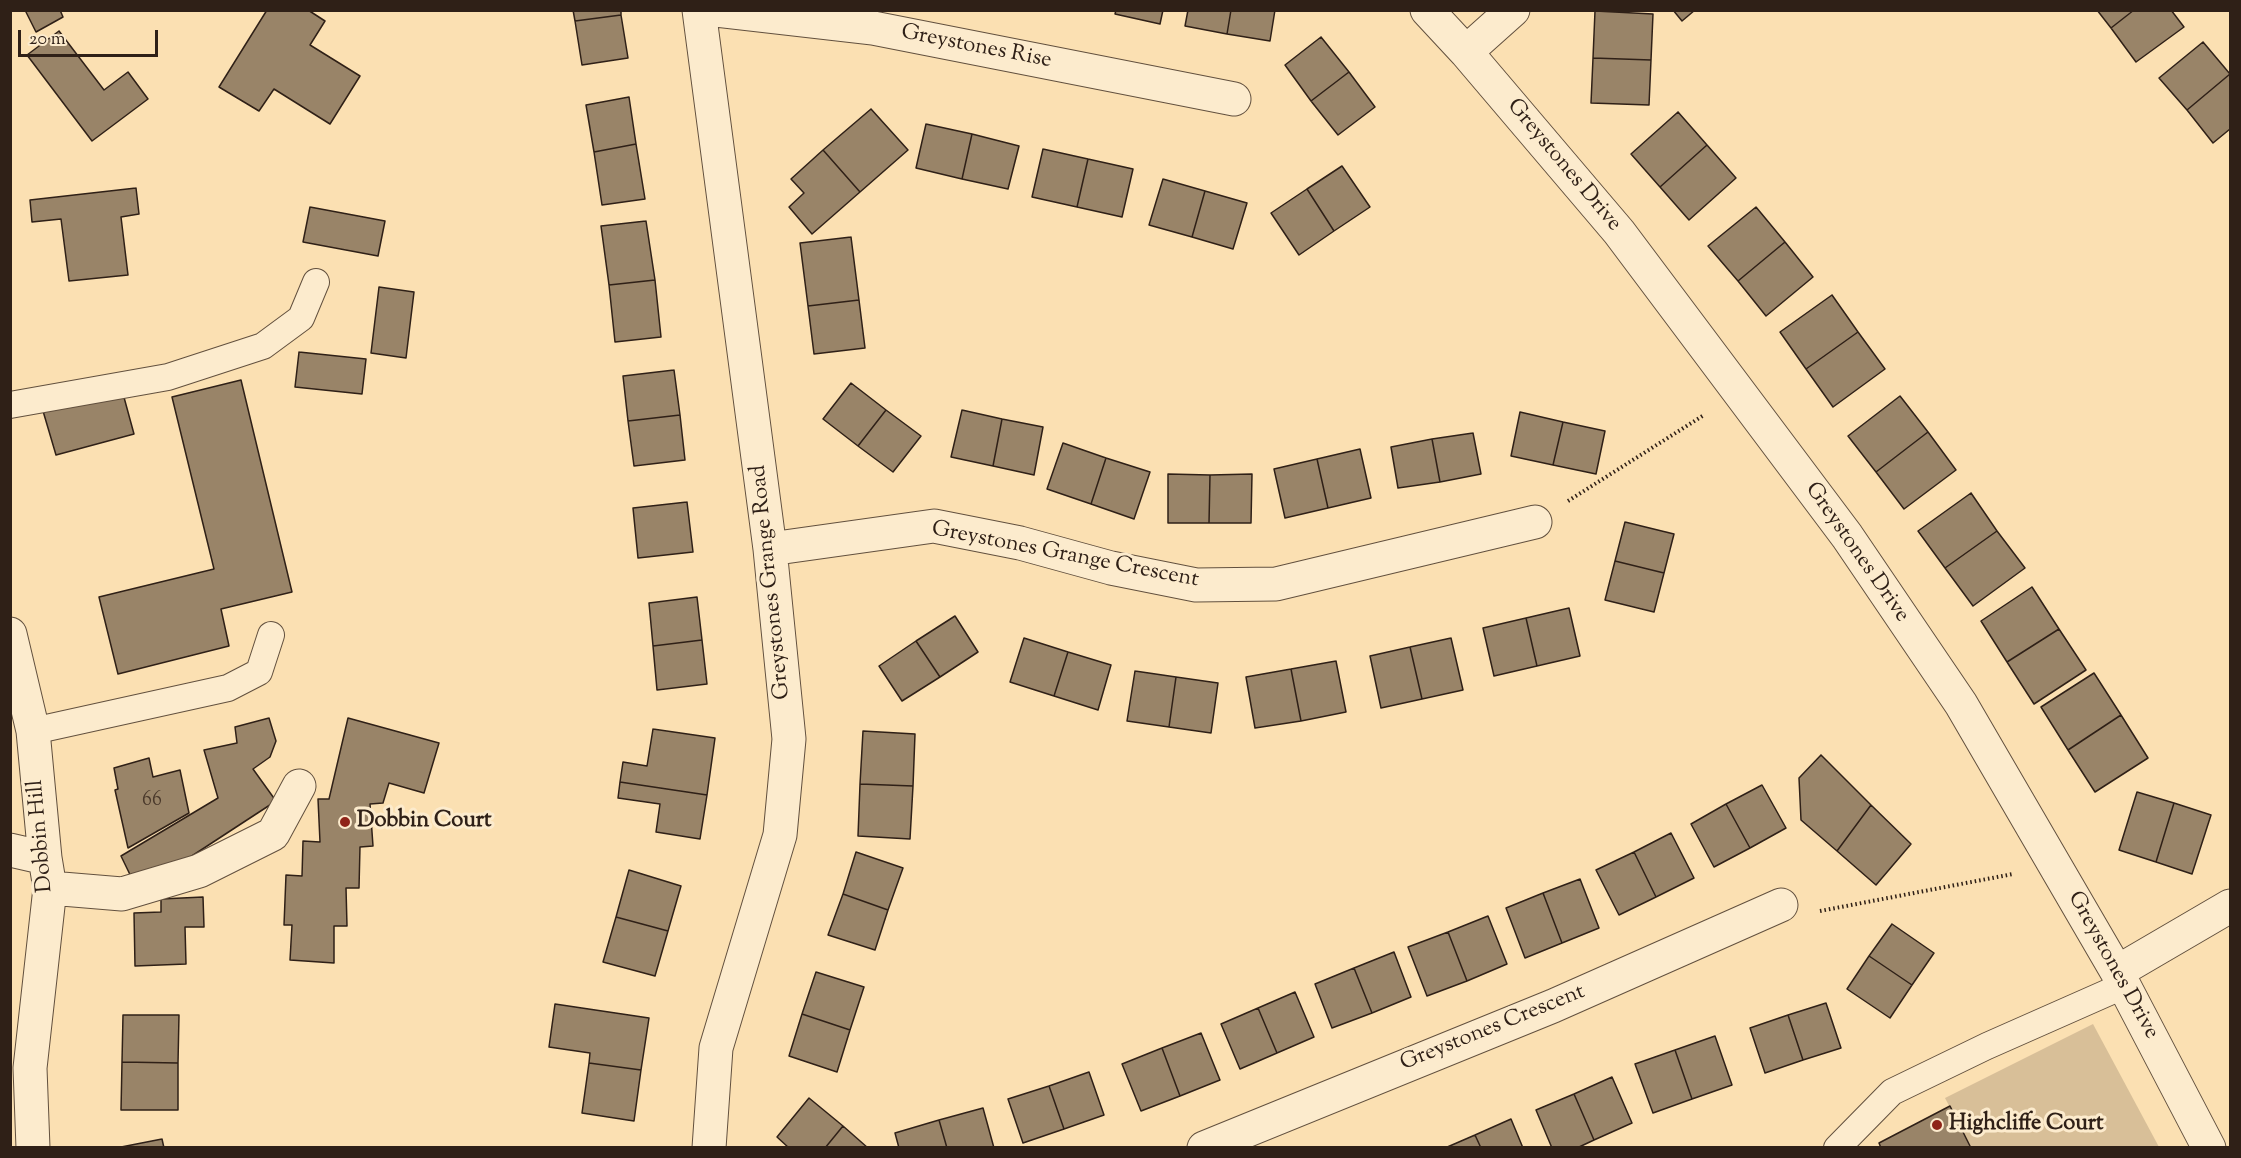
<!DOCTYPE html>
<html>
<head>
<meta charset="utf-8">
<style>
  body { margin:0 }
  #map { position:relative; width:2241px; height:1158px; overflow:hidden; background:#fbe0b2; font-family:"Sorts Mill Goudy",serif }
  canvas { display:block }
  .frame { position:absolute; inset:0; border:12px solid #2f2017; pointer-events:none }
  .scale { position:absolute; left:18px; top:30px; width:140px; height:27px; box-sizing:border-box; border:3px solid #2f2017; border-top:0; padding-left:8px; font-size:18px; line-height:21px; white-space:nowrap; color:#2f2017; -webkit-text-stroke:4px #fcebcd; paint-order:stroke }
</style>
</head>
<body>
<div id="map">
<canvas width="2241" height="1158"></canvas>
<div class="frame"></div>
<div class="scale">20 m</div>
</div>
<script>
const g = document.querySelector('canvas').getContext('2d');
g.lineJoin = 'round';
function fillPath(path, color) {
  g.fillStyle = color;
  g.fill(path, 'evenodd');
}
function toPath(rows) {
  const path = new Path2D();
  for (const r of rows) {
    path.moveTo(r[0], r[1]);
    for (let i = 2; i < r.length; i += 2) path.lineTo(r[i], r[i + 1]);
  }
  return path;
}
function stroke(path, color, width, dash) {
  g.strokeStyle = color;
  g.lineWidth = width;
  g.lineCap = dash ? 'butt' : 'round';
  g.setLineDash(dash || []);
  g.stroke(path);
}
function drawText(font, color, halo, rows, align = 'center') {
  g.font = font + ' "Sorts Mill Goudy",serif';
  g.lineWidth = 6;
  g.setLineDash([]);
  g.textBaseline = 'middle';
  g.strokeStyle = halo;
  g.fillStyle = color;
  for (const [text, x, y, turn = 0] of rows) {
    g.save();
    g.translate(x, y);
    g.rotate((+turn || 0) * Math.PI / 180);
    g.textAlign = isNaN(turn) ? turn : align;
    if (halo) g.strokeText(text, 0, 0);
    g.fillText(text, 0, 0);
    g.restore();
  }
}
const green = toPath([
  [2093,1024,2159,1147,1971,1147,1945,1098]
]);
const building = toPath([
  [25,10,60,10,63,17,36,32,25,10],
  [267,10,308,10,325,21,310,45,360,76,330,124,274,89,259,111,219,87,267,10],
  [573,10,621,10,621,15,575,21,573,10],
  [1116,10,1163,10,1160,24,1115,14,1116,10],
  [1188,10,1231,10,1227,34,1185,26,1188,10],
  [1231,10,1275,10,1270,41,1227,34,1231,10],
  [1673,10,1695,10,1682,21,1673,10],
  [2097,10,2134,10,2111,28,2097,10],
  [2134,10,2171,10,2184,27,2136,62,2111,28,2134,10],
  [1595,11,1653,14,1651,60,1593,58,1595,11],
  [621,15,628,58,582,65,575,21,621,15],
  [59,31,104,90,128,72,148,99,92,141,27,55,59,31],
  [1321,37,1349,72,1311,101,1285,65,1321,37],
  [2203,42,2230,74,2187,110,2159,78,2203,42],
  [1593,58,1651,60,1649,105,1591,103,1593,58],
  [1349,72,1375,107,1338,135,1311,101,1349,72],
  [2230,74,2230,129,2213,143,2187,110,2230,74],
  [629,97,636,144,594,152,586,105,629,97],
  [871,109,908,150,860,192,823,150,871,109],
  [1678,112,1707,145,1660,187,1631,154,1678,112],
  [926,124,972,134,962,179,916,168,926,124],
  [972,134,1019,146,1008,189,962,179,972,134],
  [636,144,645,199,602,205,594,152,636,144],
  [1707,145,1736,178,1689,220,1660,187,1707,145],
  [1043,149,1088,159,1077,207,1032,197,1043,149],
  [823,150,860,192,812,234,789,207,804,193,791,179,823,150],
  [1088,159,1133,169,1122,217,1077,207,1088,159],
  [1342,166,1370,207,1334,231,1307,189,1342,166],
  [1163,179,1205,191,1192,237,1149,225,1163,179],
  [136,188,139,214,121,217,128,275,69,281,61,219,32,222,30,200,136,188],
  [1307,189,1334,231,1299,255,1271,213,1307,189],
  [1205,191,1247,203,1233,249,1192,237,1205,191],
  [310,207,385,221,378,256,303,242,310,207],
  [1756,207,1785,242,1738,281,1708,246,1756,207],
  [646,221,655,280,609,285,601,226,646,221],
  [851,237,859,300,808,306,800,243,851,237],
  [1785,242,1813,277,1766,316,1738,281,1785,242],
  [655,280,661,337,615,342,609,285,655,280],
  [379,287,414,292,406,358,371,353,379,287],
  [1832,295,1858,332,1806,369,1780,332,1832,295],
  [859,300,865,348,814,354,808,306,859,300],
  [1858,332,1885,369,1833,407,1806,369,1858,332],
  [299,352,366,359,362,394,295,387,299,352],
  [674,370,680,415,628,421,623,376,674,370],
  [241,380,292,592,221,609,229,646,118,674,99,597,214,569,172,397,241,380],
  [851,383,886,410,858,446,823,419,851,383],
  [122,390,134,434,56,455,43,411,122,390],
  [1900,396,1928,432,1876,472,1848,436,1900,396],
  [886,410,921,436,893,472,858,446,886,410],
  [962,410,1002,419,993,466,951,457,962,410],
  [1520,412,1563,422,1553,465,1511,456,1520,412],
  [680,415,685,460,634,466,628,421,680,415],
  [1002,419,1043,427,1034,475,993,466,1002,419],
  [1563,422,1605,431,1596,474,1553,465,1563,422],
  [1928,432,1956,470,1904,509,1876,472,1928,432],
  [1473,433,1481,474,1440,482,1432,439,1473,433],
  [1432,439,1440,482,1398,488,1391,447,1432,439],
  [1063,443,1106,458,1091,504,1047,489,1063,443],
  [1360,449,1371,498,1328,508,1317,459,1360,449],
  [1106,458,1150,472,1134,519,1091,504,1106,458],
  [1317,459,1328,508,1285,518,1274,469,1317,459],
  [1168,474,1210,475,1209,523,1168,523,1168,474],
  [1252,474,1251,523,1209,523,1210,475,1252,474],
  [1971,493,1997,531,1945,568,1918,531,1971,493],
  [687,502,693,552,638,558,633,508,687,502],
  [1625,522,1674,534,1664,573,1615,561,1625,522],
  [1997,531,2025,568,1973,606,1945,568,1997,531],
  [1615,561,1664,573,1654,612,1605,600,1615,561],
  [2032,587,2059,629,2007,662,1981,621,2032,587],
  [697,597,702,640,653,646,649,603,697,597],
  [1569,608,1580,656,1537,666,1526,618,1569,608],
  [955,616,978,652,940,677,916,641,955,616],
  [1526,618,1537,666,1494,676,1483,628,1526,618],
  [2059,629,2086,670,2034,704,2007,662,2059,629],
  [1024,638,1068,652,1054,696,1010,682,1024,638],
  [1451,638,1463,690,1422,699,1410,647,1451,638],
  [702,640,707,684,657,690,653,646,702,640],
  [916,641,940,677,902,701,879,666,916,641],
  [1410,647,1422,699,1381,708,1370,656,1410,647],
  [1068,652,1111,665,1098,710,1054,696,1068,652],
  [1336,661,1346,712,1301,721,1291,669,1336,661],
  [1291,669,1301,721,1255,728,1246,677,1291,669],
  [1135,671,1176,677,1169,727,1127,721,1135,671],
  [2094,673,2121,715,2068,750,2041,707,2094,673],
  [1176,677,1218,683,1211,733,1169,727,1176,677],
  [2121,715,2148,758,2095,792,2068,750,2121,715],
  [269,718,276,741,270,757,253,769,276,801,175,867,136,887,121,856,218,798,204,750,237,743,235,727,269,718],
  [348,718,439,743,424,793,389,783,383,803,370,804,373,846,360,847,359,888,346,888,347,926,334,926,334,963,290,960,292,925,284,925,286,875,302,876,303,841,320,842,318,799,329,799,348,718],
  [653,729,715,738,707,795,620,782,623,762,647,766,653,729],
  [863,731,915,734,913,786,860,784,863,731],
  [1821,755,1871,805,1837,851,1801,820,1799,778,1821,755],
  [149,758,153,777,180,770,189,813,128,848,115,790,118,789,114,768,149,758],
  [620,782,707,795,700,839,656,832,660,804,618,798,620,782],
  [860,784,913,786,910,839,858,836,860,784],
  [1762,785,1786,828,1750,848,1726,804,1762,785],
  [2137,792,2174,803,2156,862,2119,850,2137,792],
  [2174,803,2211,815,2192,874,2156,862,2174,803],
  [1726,804,1750,848,1714,867,1691,824,1726,804],
  [1871,805,1911,844,1876,885,1837,851,1871,805],
  [1671,833,1694,878,1656,897,1634,852,1671,833],
  [856,852,903,868,888,910,843,894,856,852],
  [1634,852,1656,897,1619,915,1596,870,1634,852],
  [629,870,681,886,668,931,616,917,629,870],
  [1580,879,1599,928,1562,943,1543,893,1580,879],
  [1543,893,1562,943,1525,958,1506,908,1543,893],
  [843,894,888,910,875,950,828,935,843,894],
  [203,897,204,927,185,927,186,964,135,966,134,913,161,912,161,899,203,897],
  [1488,916,1507,964,1467,981,1448,932,1488,916],
  [616,917,668,931,655,976,603,962,616,917],
  [1892,924,1934,953,1912,985,1869,956,1892,924],
  [1448,932,1467,981,1427,996,1408,947,1448,932],
  [1394,952,1411,997,1372,1013,1354,968,1394,952],
  [1869,956,1912,985,1890,1018,1847,989,1869,956],
  [1354,968,1372,1013,1332,1028,1315,984,1354,968],
  [816,972,864,987,850,1030,802,1014,816,972],
  [1295,992,1314,1037,1277,1053,1258,1008,1295,992],
  [1826,1003,1841,1048,1803,1060,1788,1015,1826,1003],
  [555,1004,649,1018,641,1070,589,1063,590,1053,549,1047,555,1004],
  [1258,1008,1277,1053,1240,1069,1221,1024,1258,1008],
  [802,1014,850,1030,837,1072,789,1056,802,1014],
  [123,1015,179,1015,178,1063,122,1062,123,1015],
  [1788,1015,1803,1060,1765,1073,1750,1028,1788,1015],
  [1201,1033,1220,1080,1180,1096,1162,1048,1201,1033],
  [1715,1036,1732,1085,1692,1099,1675,1050,1715,1036],
  [1162,1048,1180,1096,1141,1111,1122,1064,1162,1048],
  [1675,1050,1692,1099,1653,1113,1635,1064,1675,1050],
  [122,1062,178,1063,178,1110,121,1110,122,1062],
  [589,1063,641,1070,634,1121,582,1113,589,1063],
  [1089,1072,1104,1115,1064,1129,1049,1086,1089,1072],
  [1612,1077,1632,1123,1594,1140,1574,1094,1612,1077],
  [1049,1086,1064,1129,1023,1143,1008,1099,1049,1086],
  [1574,1094,1594,1140,1577,1148,1552,1148,1536,1110,1574,1094],
  [809,1098,843,1126,825,1148,789,1148,777,1137,809,1098],
  [1950,1106,1971,1148,1881,1148,1879,1143,1950,1106],
  [983,1108,994,1148,947,1148,939,1120,983,1108],
  [1511,1119,1523,1148,1481,1148,1475,1135,1511,1119],
  [939,1120,947,1148,899,1148,895,1133,939,1120],
  [843,1126,868,1148,825,1148,843,1126],
  [1475,1135,1481,1148,1445,1148,1475,1135],
  [162,1139,164,1148,116,1148,162,1139]
]);
const path = toPath([
  [1568,501,1704,415],
  [1820,911,2013,874]
]);
const service = toPath([
  [10,405,168,377,263,346,301,318,316,282],
  [33,731,228,688,259,672,271,635],
  [1837,1148,1892,1092,1987,1046,2125,985]
]);
const minor = toPath([
  [699,10,770,549,789,739,780,835,716,1048,709,1148],
  [716,10,873,28,1234,99],
  [1427,10,1466,52,1619,232,1847,536,1961,704,2117,972,2209,1148],
  [1466,52,1513,10],
  [770,549,934,526,1020,543,1111,568,1196,585,1276,584,1535,522],
  [10,634,33,731,45,858,50,888,30,1068,33,1148],
  [10,850,45,858],
  [50,888,122,894,199,871,273,834,299,786],
  [2117,972,2230,906],
  [1204,1148,1553,1006,1781,905]
]);
const markers = [
  [345,822,6,"#8f2418"],
  [1937,1125,6,"#8f2418"]
];
const numberNames = [
  ["66",152,802]
];
const streetNames = [
  ["Greystones Rise",976,48,11],
  ["Greystones Drive",1563,166,50],
  ["Greystones Drive",1856,553,55],
  ["Greystones Grange Crescent",1065,556,11],
  ["Greystones Grange Road",772,582,-96],
  ["Dobbin Hill",42,836,-95],
  ["Greystones Drive",2112,966,61],
  ["Greystones Crescent",1493,1029,-22]
];
const poiNames = [
  ["Dobbin Court",357,822],
  ["Highcliffe Court",1949,1125]
];
fillPath(green, '#d8bf98');
fillPath(building, '#998468');
stroke(building, '#2f2017', 1.5);
stroke(service, '#62503e', 28);
stroke(minor, '#62503e', 35);
stroke(path, '#2f2017', 4, [1.5, 3]);
stroke(service, '#fcebcd', 26);
stroke(minor, '#fcebcd', 33);
for (const [x, y, r, color] of markers) {
  const dot = new Path2D();
  dot.arc(x, y, r, 0, 2 * Math.PI);
  g.fillStyle = color;
  g.fill(dot);
  stroke(dot, '#fcebcd', 2);
}
drawText('20px', '#4a392b', null, numberNames);
drawText('22px', '#2f2017', '#fcebcd', streetNames);
drawText('bold 22px', '#2f2017', '#fcebcd', poiNames, 'left');
</script>
</body>
</html>
